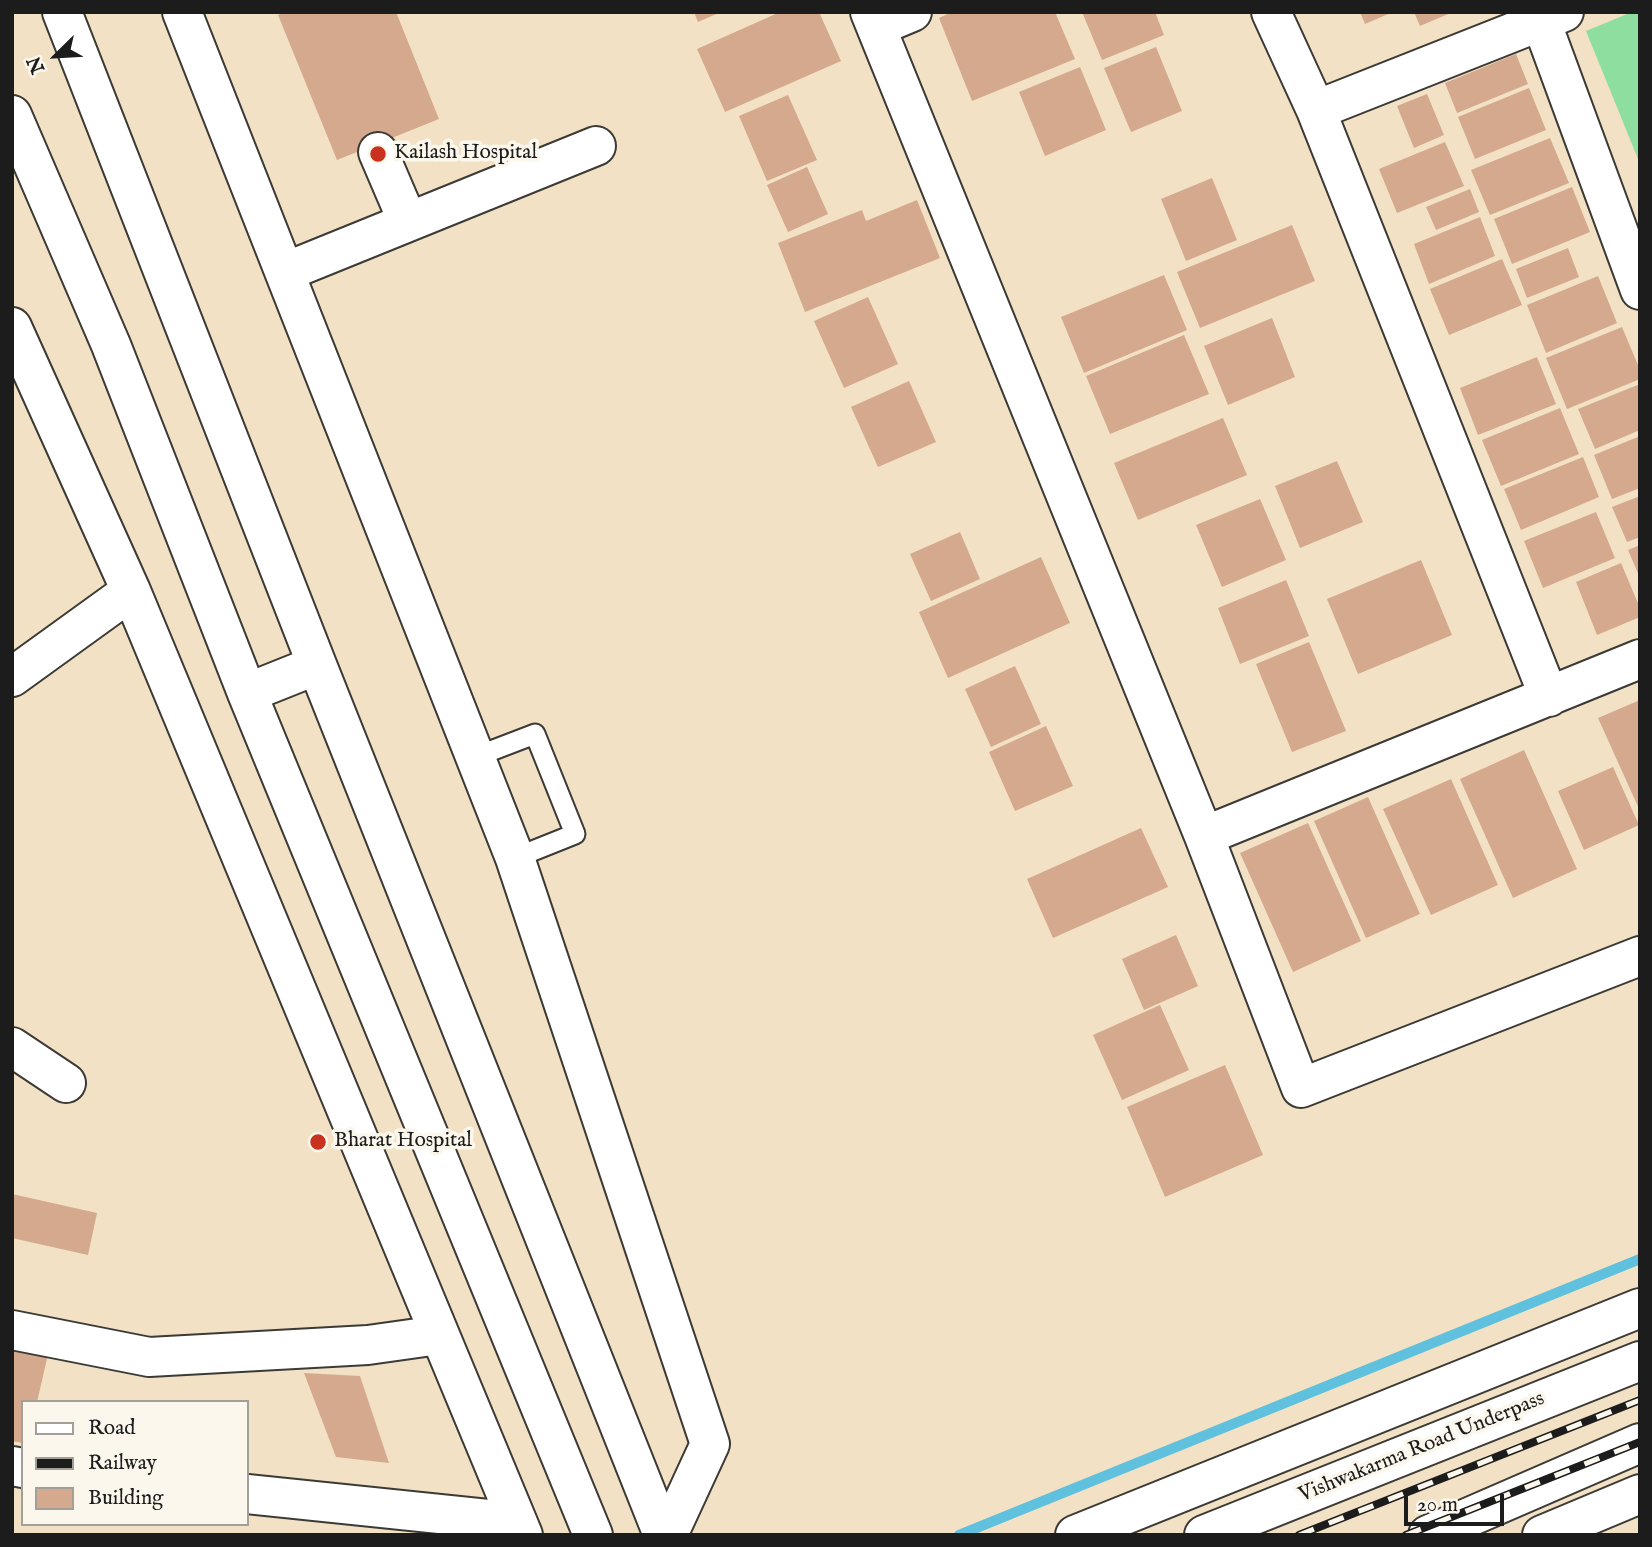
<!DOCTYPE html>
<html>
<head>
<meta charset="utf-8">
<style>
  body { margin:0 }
  #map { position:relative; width:1652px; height:1547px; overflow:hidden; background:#f2e1c4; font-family:"IM FELL English",serif }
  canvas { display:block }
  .frame { position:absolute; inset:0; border:14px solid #1c1c1c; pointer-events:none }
  .legend { position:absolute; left:21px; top:1400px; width:228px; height:126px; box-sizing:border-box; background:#fbf7ec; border:2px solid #a29f99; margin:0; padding:9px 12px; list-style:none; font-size:21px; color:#1c1c1c }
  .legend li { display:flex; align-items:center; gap:14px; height:35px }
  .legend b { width:35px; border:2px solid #a29f99 }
  .north { position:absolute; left:21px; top:21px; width:70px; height:70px; -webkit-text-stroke:5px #fbf7ec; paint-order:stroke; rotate:246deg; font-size:19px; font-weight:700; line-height:28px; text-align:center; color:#1c1c1c }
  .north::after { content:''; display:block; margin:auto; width:24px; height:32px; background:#1c1c1c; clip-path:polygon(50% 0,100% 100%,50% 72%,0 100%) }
  .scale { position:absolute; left:1404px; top:1494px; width:100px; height:32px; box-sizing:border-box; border:4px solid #1c1c1c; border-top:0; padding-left:9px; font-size:21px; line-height:24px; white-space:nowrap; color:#1c1c1c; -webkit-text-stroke:5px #fbf7ec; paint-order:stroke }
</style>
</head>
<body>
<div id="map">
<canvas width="1652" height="1547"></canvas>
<div class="frame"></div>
<ul class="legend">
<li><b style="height:9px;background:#fff"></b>Road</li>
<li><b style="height:9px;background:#1c1c1c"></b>Railway</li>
<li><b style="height:19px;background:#d5a98e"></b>Building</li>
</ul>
<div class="north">N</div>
<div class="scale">20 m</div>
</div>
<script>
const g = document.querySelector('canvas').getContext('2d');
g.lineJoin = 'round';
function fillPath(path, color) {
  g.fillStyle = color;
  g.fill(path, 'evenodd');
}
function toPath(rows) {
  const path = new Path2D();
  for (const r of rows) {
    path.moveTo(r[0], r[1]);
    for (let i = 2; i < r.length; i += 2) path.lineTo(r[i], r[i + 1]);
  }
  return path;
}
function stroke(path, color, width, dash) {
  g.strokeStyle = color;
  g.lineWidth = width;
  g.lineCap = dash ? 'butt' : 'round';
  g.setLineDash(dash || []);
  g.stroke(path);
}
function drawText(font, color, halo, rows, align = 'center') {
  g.font = font + ' "IM FELL English",serif';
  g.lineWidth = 7;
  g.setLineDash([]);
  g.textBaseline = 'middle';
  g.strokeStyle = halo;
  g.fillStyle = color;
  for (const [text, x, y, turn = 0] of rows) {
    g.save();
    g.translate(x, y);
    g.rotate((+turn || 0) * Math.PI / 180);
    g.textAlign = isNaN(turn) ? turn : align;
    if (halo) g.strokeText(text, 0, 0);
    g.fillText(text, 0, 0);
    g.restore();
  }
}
const green = toPath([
  [1632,12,1640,12,1640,164,1586,31]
]);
const stream = toPath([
  [959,1535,1640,1259]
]);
const building = toPath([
  [285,12,396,12,439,119,337,160,278,15],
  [694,12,721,12,698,22],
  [780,12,819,12,841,61,725,112,697,49],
  [952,12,1055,12,1075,59,972,101,939,18],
  [1082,12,1155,12,1164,35,1102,60],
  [1360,12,1393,12,1365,24],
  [1414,12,1453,12,1420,26],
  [1156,47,1182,111,1131,132,1104,68],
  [1516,54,1528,84,1457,113,1445,83],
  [1080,67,1106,130,1045,156,1019,92],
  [1529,88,1546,130,1475,159,1458,117],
  [1427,94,1444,135,1414,148,1397,106],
  [788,95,817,160,767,181,739,116],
  [1550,138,1569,183,1490,215,1471,170],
  [1445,142,1464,186,1397,213,1379,169],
  [807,167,828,214,788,232,767,185],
  [1212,178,1237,240,1186,261,1161,199],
  [1572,187,1590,232,1512,264,1494,219],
  [1470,189,1479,212,1436,230,1426,207],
  [917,200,940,258,805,312,778,243,862,210,866,221],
  [1480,217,1495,256,1429,284,1414,244],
  [1292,225,1315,281,1200,328,1177,272],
  [1568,248,1579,277,1527,298,1516,269],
  [1502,259,1522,305,1449,335,1430,289],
  [1164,275,1187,330,1084,373,1061,317],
  [1598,276,1617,323,1546,353,1527,305],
  [868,297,898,364,844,388,814,321],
  [1272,318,1295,377,1228,405,1204,346],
  [1622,327,1640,370,1640,379,1567,409,1546,358],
  [1184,335,1209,394,1110,434,1086,376],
  [1537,357,1556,404,1478,435,1460,388],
  [909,381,936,442,878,467,851,407],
  [1640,384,1640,430,1595,449,1578,409],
  [1560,408,1579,454,1501,486,1482,440],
  [1223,418,1247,475,1138,520,1114,463],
  [1640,436,1640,488,1612,499,1594,455],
  [1583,457,1599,497,1521,530,1504,489],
  [1337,461,1363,522,1300,548,1275,486],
  [1640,496,1640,537,1627,542,1612,507],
  [1260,499,1286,560,1222,587,1196,525],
  [1596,512,1615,558,1543,588,1524,541],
  [960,532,980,579,931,601,910,554],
  [1640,545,1640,578,1628,550],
  [1041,557,1070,623,948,678,919,612],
  [1421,560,1452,635,1358,674,1327,599],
  [1621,563,1640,608,1640,617,1597,635,1576,582],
  [1286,580,1309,636,1240,664,1218,608],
  [1309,642,1346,731,1292,752,1256,664],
  [1015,666,1041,724,991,747,965,689],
  [1640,700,1640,811,1598,718],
  [1046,726,1073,786,1015,811,989,752],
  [1524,750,1577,869,1513,898,1460,779],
  [1613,767,1639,825,1584,850,1558,791],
  [1451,779,1498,885,1431,915,1383,809],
  [1368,797,1420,914,1366,938,1314,821],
  [1308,823,1361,941,1293,972,1240,853],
  [1141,828,1168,887,1053,938,1027,879],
  [1176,935,1198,986,1144,1010,1122,959],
  [1160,1005,1189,1070,1122,1100,1093,1035],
  [1225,1065,1263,1155,1165,1197,1127,1107],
  [12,1194,97,1213,88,1255,12,1238],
  [12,1341,49,1350,37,1402,23,1402,23,1443,12,1441],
  [304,1373,360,1376,389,1463,336,1457]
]);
const service = toPath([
  [475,757,535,734,575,834,515,858]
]);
const minor = toPath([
  [182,12,515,858,710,1444,668,1535],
  [870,12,1204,836,1301,1088,1640,956],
  [1271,12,1316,110,1549,697],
  [1541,21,1640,290],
  [876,27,912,12],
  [1316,110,1564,12],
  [378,152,408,222],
  [285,272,596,146],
  [12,327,131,591,523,1535],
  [12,677,131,591],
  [1204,836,1640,659],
  [12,1047,66,1083],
  [12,1330,149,1357,368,1345,439,1335],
  [12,1466,23,1468],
  [247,1494,517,1522]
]);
const tertiary = toPath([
  [62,12,317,665,663,1535],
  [12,115,111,345,247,693,593,1535],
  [247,693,317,665]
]);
const secondary = toPath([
  [1075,1535,1640,1308],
  [1204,1535,1640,1361],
  [1428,1535,1640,1443],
  [1542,1535,1640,1494]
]);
const rail = toPath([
  [1299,1535,1640,1400],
  [1406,1535,1640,1442]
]);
const markers = [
  [378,154,9,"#c8321e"],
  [318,1142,9,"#c8321e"]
];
const poiNames = [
  ["Kailash Hospital",394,154],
  ["Bharat Hospital",334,1142]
];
const streetNames = [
  ["Vishwakarma Road Underpass",1422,1448,-22]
];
fillPath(green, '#8edf9f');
stroke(stream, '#5fc1dd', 10);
fillPath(building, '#d5a98e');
stroke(service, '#3c3a35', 23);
stroke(minor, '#3c3a35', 42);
stroke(tertiary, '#3c3a35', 42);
stroke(secondary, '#3c3a35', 42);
stroke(service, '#fff', 19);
stroke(minor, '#fff', 38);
stroke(tertiary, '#fff', 38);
stroke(secondary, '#fff', 38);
stroke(rail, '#1c1c1c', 8);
stroke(rail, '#fbf7ec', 5, [16]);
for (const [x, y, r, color] of markers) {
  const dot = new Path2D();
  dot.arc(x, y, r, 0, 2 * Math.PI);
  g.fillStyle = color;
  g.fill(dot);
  stroke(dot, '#fbf7ec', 2.5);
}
drawText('21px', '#1c1c1c', '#fbf7ec', poiNames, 'left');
drawText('21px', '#1c1c1c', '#fbf7ec', streetNames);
</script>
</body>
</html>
